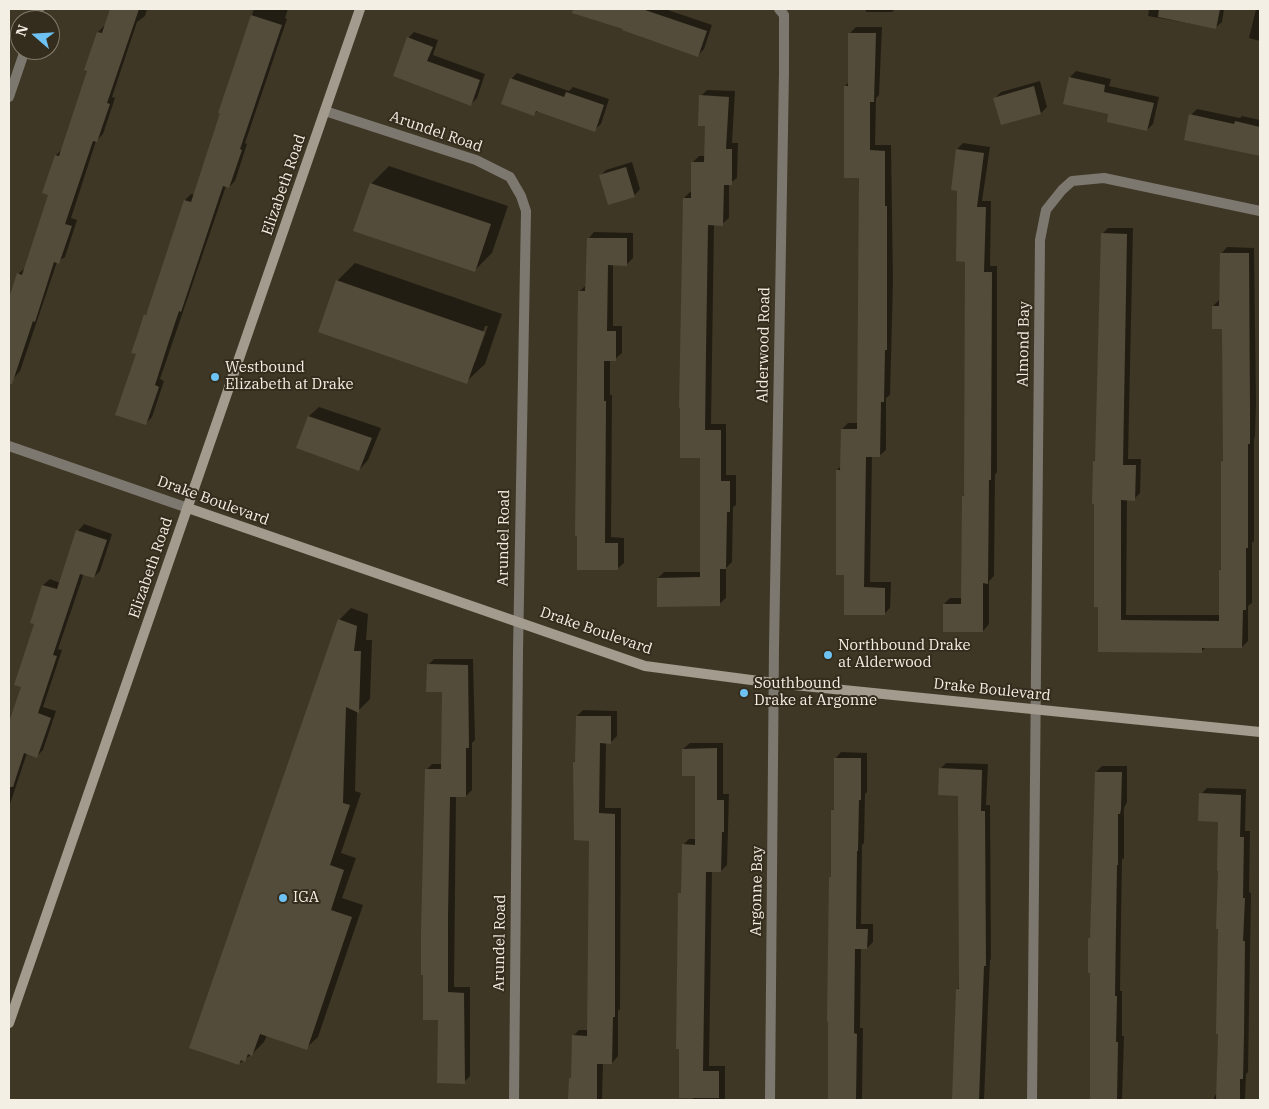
<!DOCTYPE html>
<html>
<head>
<meta charset="utf-8">
<style>
  body { margin:0 }
  #map { position:relative; width:1269px; height:1109px; overflow:hidden; background:#3f3725; font-family:"IBM Plex Serif",serif }
  canvas { display:block }
  .frame { position:absolute; inset:0; border:10px solid #f4efe4; pointer-events:none }
  .north { position:absolute; left:10px; top:10px; width:50px; height:50px; box-sizing:border-box; background:#342c1c; border:1px solid #817a6c; border-radius:50%; rotate:289deg; font-size:14px; font-weight:700; line-height:20px; text-align:center; color:#f4efe4 }
  .north::after { content:''; display:block; margin:auto; width:18px; height:22px; background:#6dc2f3; clip-path:polygon(50% 0,100% 100%,50% 72%,0 100%) }
</style>
</head>
<body>
<div id="map">
<canvas width="1269" height="1109"></canvas>
<div class="frame"></div>
<div class="north">N</div>
</div>
<script>
const g = document.querySelector('canvas').getContext('2d');
g.lineJoin = 'round';
function fillPath(path, color) {
  g.fillStyle = color;
  g.fill(path, 'evenodd');
}
function toPath(rows) {
  const path = new Path2D();
  for (const r of rows) {
    path.moveTo(r[0], r[1]);
    for (let i = 2; i < r.length; i += 2) path.lineTo(r[i], r[i + 1]);
  }
  return path;
}
function stroke(path, color, width, dash) {
  g.strokeStyle = color;
  g.lineWidth = width;
  g.lineCap = dash ? 'butt' : 'round';
  g.setLineDash(dash || []);
  g.stroke(path);
}
function drawText(font, color, halo, rows, align = 'center') {
  g.font = font + ' "IBM Plex Serif",serif';
  g.lineWidth = 4;
  g.setLineDash([]);
  g.textBaseline = 'middle';
  g.strokeStyle = halo;
  g.fillStyle = color;
  for (const [text, x, y, turn = 0] of rows) {
    g.save();
    g.translate(x, y);
    g.rotate((+turn || 0) * Math.PI / 180);
    g.textAlign = isNaN(turn) ? turn : align;
    if (halo) g.strokeText(text, 0, 0);
    g.fillText(text, 0, 0);
    g.restore();
  }
}
const shadow = toPath([
  [111,9,147,9,145,16,137,22,112,97,115,98,103,134,96,141,71,218,77,220,65,257,57,262,20,371,14,378,9,376,9,300,18,274,25,268,49,194,56,155,63,149,89,70,98,32,104,26,106,27],
  [254,9,288,9,285,18,287,19,245,143,247,144,235,181,229,187,226,186,160,379,164,381,152,417,145,424,137,353,145,315,148,312,185,200,191,194,195,195,221,112,231,75],
  [569,9,665,9,712,25,704,49,698,55],
  [866,9,895,9,892,12,866,12],
  [1149,9,1224,9,1222,22,1215,28,1148,16],
  [1256,9,1260,9,1260,41,1249,38],
  [856,27,882,27,879,95,876,98,875,145,891,145,893,282,890,395,886,398,886,450,879,456,872,456,870,582,891,582,890,608,884,614,846,574,837,470,841,466,842,429,848,423,858,423,860,177,845,86,849,82,849,34],
  [414,32,438,40,433,55,485,74,477,98,471,104,395,75,408,38],
  [1076,71,1111,79,1109,86,1159,97,1153,124,1147,130,1110,113,1070,77],
  [517,73,569,91,573,87,609,99,601,124,594,130,538,111,534,114,511,79],
  [1040,81,1047,107,1041,113,995,98,1001,92],
  [707,90,735,91,732,143,738,143,737,178,729,184,729,218,722,224,714,224,711,424,726,424,726,475,736,475,736,505,733,507,732,562,726,568,726,598,719,604,658,578,664,572,701,572,702,456,684,198,690,192,693,192,693,162,699,156,706,156,707,125,701,96],
  [1197,109,1240,118,1242,116,1260,120,1260,155,1185,139,1191,115],
  [963,143,990,147,982,201,991,201,990,266,997,266,997,472,995,475,994,576,989,581,989,624,983,631,944,604,950,598,962,598,963,496,965,494,966,260,957,149],
  [632,162,640,189,634,196,600,176,606,170],
  [389,166,508,206,492,253,474,271,371,184],
  [1108,228,1133,228,1128,459,1141,459,1140,493,1134,499,1127,499,1126,615,1220,615,1220,570,1222,568,1222,461,1224,460,1223,328,1213,306,1219,300,1221,254,1227,247,1254,248,1256,402,1255,437,1254,439,1254,541,1252,543,1252,603,1248,606,1248,641,1242,647,1206,647,1202,651,1099,651,1099,606,1094,461,1096,459,1102,234],
  [594,232,633,233,633,258,627,264,613,264,613,326,622,326,622,353,615,359,610,359,610,395,612,395,611,537,624,538,624,563,617,569,578,569,579,292,585,286,588,239],
  [355,263,502,314,485,364,466,382,337,281],
  [485,326,488,326,475,362,473,362],
  [319,407,381,428,368,460,359,470,298,447,309,416],
  [84,524,112,534,100,571,94,577,84,573,58,649,62,650,43,707,56,711,43,750,37,756,27,753,9,807,9,727,22,686,43,585,50,579,60,583,78,531],
  [351,608,368,614,366,640,372,640,370,699,358,711,357,711,355,791,361,793,341,853,356,858,342,898,363,905,318,1037,306,1048,267,1035,264,1042,252,1054,239,1064,339,620],
  [434,659,473,659,475,740,472,743,472,790,466,796,456,796,454,987,470,987,470,1076,464,1082,439,1019,426,770,432,764,442,764,443,691,428,665],
  [583,710,617,711,617,736,611,742,606,742,605,808,621,808,620,1009,618,1011,618,1056,612,1063,603,1062,602,1100,570,1100,570,1079,572,1076,573,1036,579,1030,589,1030,591,839,574,762,577,760,577,716],
  [690,743,723,743,723,794,729,794,727,865,721,871,712,871,709,1066,725,1066,725,1100,693,1100,680,894,682,892,683,845,689,839,697,839,697,775,683,749],
  [841,752,867,753,867,792,865,794,864,843,862,845,861,924,873,924,873,942,867,948,861,948,860,1028,863,1028,862,1100,830,1100,828,987,830,878,832,876,833,810,835,808,835,759],
  [946,763,988,764,986,805,990,805,991,959,990,960,984,1100,953,1100,957,989,960,987,959,795,940,769],
  [1102,766,1127,766,1127,802,1124,808,1124,858,1122,860,1121,920,1120,991,1122,991,1122,1036,1124,1036,1122,1100,1090,1100,1091,972,1089,939,1091,936,1096,772],
  [1207,788,1246,789,1245,831,1250,831,1249,892,1251,893,1248,1072,1246,1074,1245,1100,1214,1100,1214,1097,1217,1093,1220,928,1219,821,1201,794]
]);
const building = toPath([
  [110,9,139,9,107,103,110,104,97,142,93,141,65,224,72,226,59,264,54,262,35,322,33,321,12,384,9,384,9,298,17,273,22,275,48,195,42,193,55,155,59,156,87,71,84,70,97,32,102,33],
  [573,9,642,9,707,31,698,57,622,30,623,29,572,13],
  [1159,9,1220,9,1216,29,1158,17],
  [251,15,282,25,240,149,242,150,229,188,223,186,181,312,179,311,168,344,155,385,159,387,146,425,115,415,136,354,131,353,138,333,144,314,146,315,184,200,191,202,220,113,218,113],
  [848,33,876,33,874,102,870,102,870,150,885,151,885,206,887,206,887,350,885,350,884,402,881,402,880,457,866,457,864,587,885,588,885,615,844,615,844,575,836,575,836,470,840,470,841,429,857,429,859,178,844,178,844,86,848,86],
  [407,37,433,47,427,61,480,80,471,106,393,76],
  [1069,77,1105,85,1104,92,1154,103,1147,131,1107,122,1108,114,1063,104],
  [510,78,564,97,566,92,604,105,595,132,536,111,534,116,501,104],
  [1034,86,1041,114,1001,125,993,98],
  [699,95,729,97,726,149,732,149,732,185,724,185,723,226,708,225,706,351,705,430,721,430,721,481,730,481,730,512,727,512,726,569,720,569,720,606,657,607,657,578,700,577,700,458,680,458,680,408,679,408,683,198,691,198,691,162,704,162,705,126,698,126],
  [1189,114,1234,124,1235,121,1260,127,1260,156,1184,140],
  [956,149,984,153,977,207,986,207,984,272,992,272,991,480,989,480,988,584,983,583,983,632,943,632,943,604,961,604,962,496,964,496,965,262,956,261,957,191,951,190],
  [626,167,635,197,608,205,599,175],
  [370,183,491,224,475,272,353,231],
  [1101,233,1127,234,1123,465,1136,465,1135,501,1121,500,1121,620,1219,621,1219,570,1221,570,1221,461,1223,461,1222,329,1212,329,1212,306,1219,306,1220,253,1249,253,1250,409,1250,444,1248,444,1248,548,1246,548,1246,610,1243,610,1242,648,1202,648,1202,653,1098,652,1098,607,1094,607,1094,504,1092,504,1093,461,1095,461],
  [587,238,627,238,627,266,608,265,607,331,616,331,616,361,604,361,604,401,606,401,605,543,618,543,618,570,577,570,577,536,575,536,578,291,585,291],
  [336,280,485,332,467,384,318,332],
  [308,416,372,438,359,471,296,448],
  [76,530,107,540,94,578,80,574,53,655,57,656,38,713,51,718,37,758,24,753,13,787,9,787,9,722,21,687,14,685,34,624,30,623,42,585,57,589],
  [338,619,357,626,354,651,361,651,359,713,346,707,343,803,350,805,330,865,344,870,331,910,352,917,307,1050,260,1034,252,1056,248,1054,245,1062,241,1060,239,1065,189,1048],
  [427,664,468,665,469,748,466,748,466,797,450,797,448,916,448,992,464,993,465,1084,437,1083,438,1020,423,1020,423,975,421,975,421,931,425,769,441,769,442,692,426,692],
  [576,716,611,716,611,744,600,743,599,813,615,814,615,1017,613,1017,612,1064,597,1064,597,1100,568,1100,569,1078,571,1078,572,1035,587,1036,589,841,574,840,573,762,575,762],
  [717,748,717,800,724,800,724,832,722,832,721,872,706,872,703,1071,719,1071,719,1098,679,1098,679,1049,676,1049,678,893,681,893,682,844,695,845,695,776,682,776,682,749],
  [834,758,861,758,861,800,859,800,858,851,857,851,856,929,868,929,867,949,855,949,854,1033,857,1034,856,1100,828,1100,828,1022,827,1022,829,877,831,877,831,810,834,810],
  [939,768,982,770,981,811,985,811,986,966,984,966,979,1100,952,1100,956,989,959,989,958,796,938,795],
  [1095,772,1122,772,1121,809,1120,814,1118,814,1118,865,1117,865,1116,927,1115,996,1117,996,1116,1042,1118,1042,1117,1100,1090,1100,1090,973,1088,973,1088,938,1090,938],
  [1199,793,1241,795,1240,837,1244,837,1243,898,1245,898,1243,941,1245,941,1244,1034,1243,1079,1240,1079,1240,1100,1216,1100,1218,1034,1216,1034,1218,929,1216,929,1218,871,1217,871,1218,822,1198,821]
]);
const street = toPath([
  [35,20,39,9],
  [9,97,25,50],
  [325,111,476,160,510,177,521,196,526,211,518,651,514,1100],
  [9,446,188,508],
  [770,1100,774,647,784,72,784,15,779,9],
  [1032,1100,1040,240,1046,210,1062,190,1072,181,1104,178,1260,211]
]);
const secondary = toPath([
  [188,508,645,666,774,683,1260,732],
  [9,1023,360,9]
]);
const markers = [
  [215,377,5,"#6dc2f3"],
  [828,655,5,"#6dc2f3"],
  [744,693,5,"#6dc2f3"],
  [283,898,5,"#6dc2f3"]
];
const streetNames = [
  ["Arundel Road",436,132,19],
  ["Elizabeth Road",284,185,-71],
  ["Almond Bay",1024,344,-89],
  ["Alderwood Road",764,345,-89],
  ["Drake Boulevard",213,501,20],
  ["Arundel Road",504,538,-89],
  ["Elizabeth Road",151,568,-71],
  ["Drake Boulevard",596,631,19],
  ["Drake Boulevard",992,690,6],
  ["Argonne Bay",757,891,-89],
  ["Arundel Road",500,943,-89]
];
const poiNames = [
  ["Westbound",225,368],
  ["Elizabeth at Drake",225,385],
  ["Northbound Drake",838,646],
  ["at Alderwood",838,663],
  ["Southbound",754,684],
  ["Drake at Argonne",754,701],
  ["IGA",293,898]
];
fillPath(shadow, '#0007');
fillPath(building, '#544c3a');
stroke(street, '#7c786f', 10);
stroke(secondary, '#a29b8e', 10);
for (const [x, y, r, color] of markers) {
  const dot = new Path2D();
  dot.arc(x, y, r, 0, 2 * Math.PI);
  g.fillStyle = color;
  g.fill(dot);
  stroke(dot, '#342c1c', 2);
}
drawText('15px', '#f4efe4', '#342c1c', streetNames);
drawText('15px', '#f4efe4', '#342c1c', poiNames, 'left');
</script>
</body>
</html>
